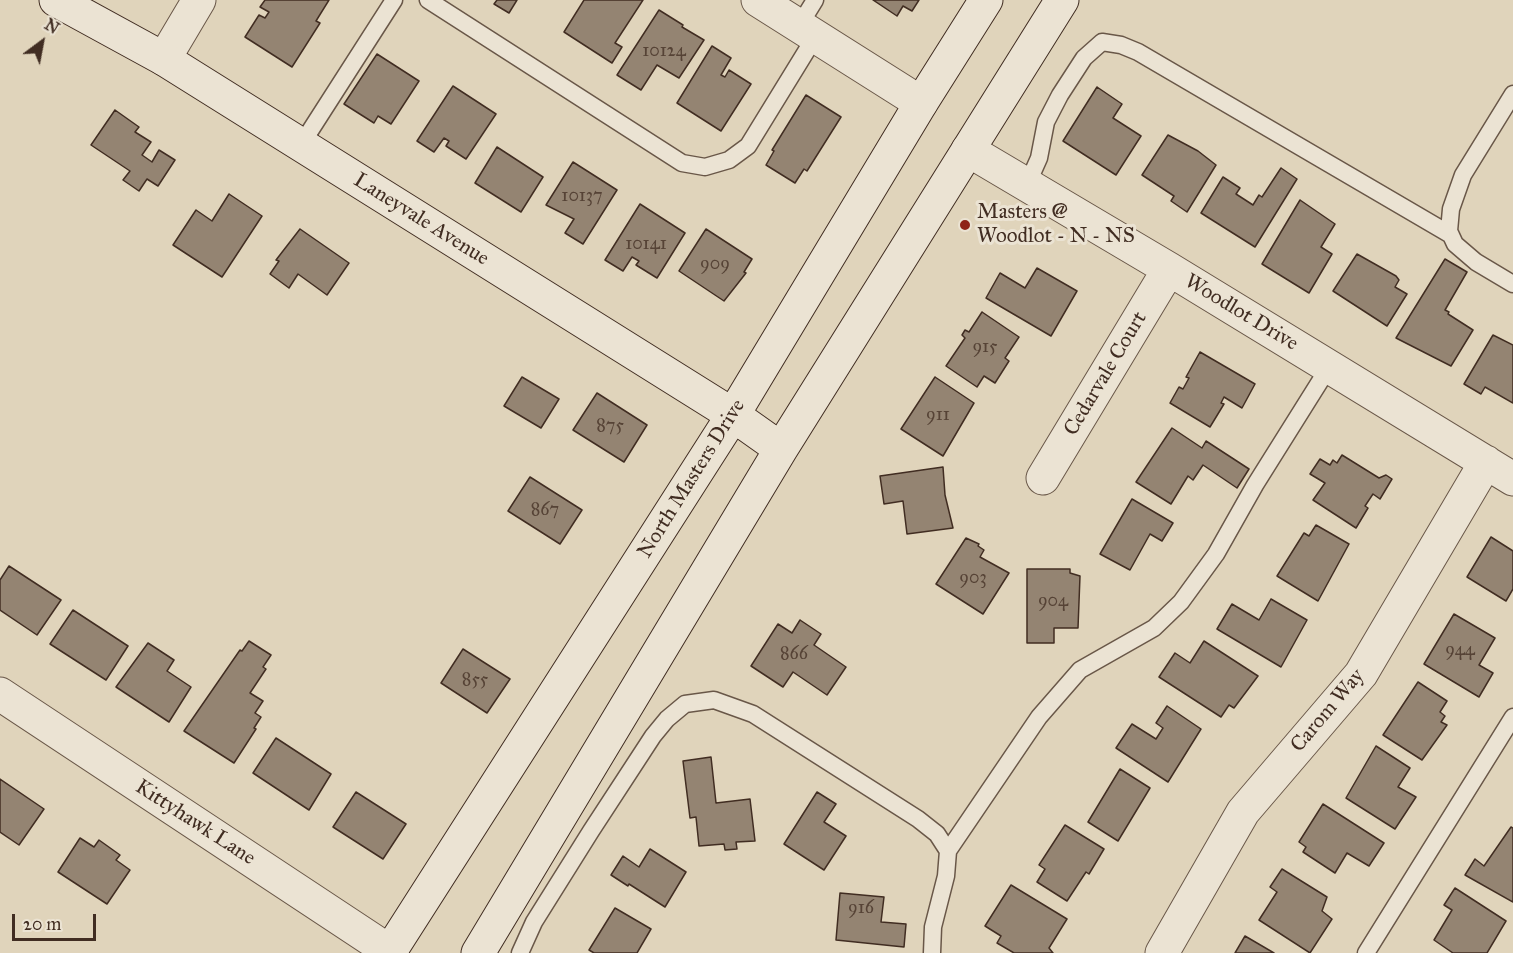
<!DOCTYPE html>
<html>
<head>
<meta charset="utf-8">
<style>
  body { margin:0 }
  #map { position:relative; width:1513px; height:953px; overflow:hidden; background:#e0d4bb; font-family:"IM FELL Great Primer",serif }
  canvas { display:block }
  .north { position:absolute; left:12px; top:12px; width:60px; height:60px; -webkit-text-stroke:4px #ebe3d3; paint-order:stroke; rotate:32deg; font-size:16px; font-weight:700; line-height:24px; text-align:center; color:#412d22 }
  .north::after { content:''; display:block; margin:auto; width:21px; height:27px; background:#412d22; clip-path:polygon(50% 0,100% 100%,50% 72%,0 100%) }
  .scale { position:absolute; left:12px; top:914px; width:84px; height:27px; box-sizing:border-box; border:3px solid #412d22; border-top:0; padding-left:8px; font-size:18px; line-height:21px; white-space:nowrap; color:#412d22; -webkit-text-stroke:4px #ebe3d3; paint-order:stroke }
</style>
</head>
<body>
<div id="map">
<canvas width="1513" height="953"></canvas>
<div class="north">N</div>
<div class="scale">20 m</div>
</div>
<script>
const g = document.querySelector('canvas').getContext('2d');
g.lineJoin = 'round';
function fillPath(path, color) {
  g.fillStyle = color;
  g.fill(path, 'evenodd');
}
function toPath(rows) {
  const path = new Path2D();
  for (const r of rows) {
    path.moveTo(r[0], r[1]);
    for (let i = 2; i < r.length; i += 2) path.lineTo(r[i], r[i + 1]);
  }
  return path;
}
function stroke(path, color, width, dash) {
  g.strokeStyle = color;
  g.lineWidth = width;
  g.lineCap = dash ? 'butt' : 'round';
  g.setLineDash(dash || []);
  g.stroke(path);
}
function drawText(font, color, halo, rows, align = 'center') {
  g.font = font + ' "IM FELL Great Primer",serif';
  g.lineWidth = 6;
  g.setLineDash([]);
  g.textBaseline = 'middle';
  g.strokeStyle = halo;
  g.fillStyle = color;
  for (const [text, x, y, turn = 0] of rows) {
    g.save();
    g.translate(x, y);
    g.rotate((+turn || 0) * Math.PI / 180);
    g.textAlign = isNaN(turn) ? turn : align;
    if (halo) g.strokeText(text, 0, 0);
    g.fillText(text, 0, 0);
    g.restore();
  }
}
const building = toPath([
  [265,0,329,0,316,21,320,23,292,67,245,37,259,15,265,18,269,12,260,7,265,0],
  [497,0,517,0,509,13,494,4,497,0],
  [584,0,643,0,615,43,622,47,612,63,564,32,584,0],
  [873,0,919,0,912,11,903,6,897,16,873,0],
  [659,10,683,25,682,27,704,40,679,78,657,65,641,90,617,75,659,10],
  [712,46,731,58,721,75,725,77,729,70,751,84,721,131,677,103,712,46],
  [377,54,419,81,391,124,378,116,374,123,344,104,377,54],
  [453,86,496,114,466,159,446,146,449,141,444,138,434,152,417,141,453,86],
  [1097,87,1122,104,1113,118,1141,136,1116,175,1063,141,1097,87],
  [806,95,841,117,807,171,804,169,795,183,766,165,774,151,772,150,806,95],
  [115,110,139,127,135,132,151,142,142,155,152,162,159,150,175,160,158,186,147,179,139,191,123,180,130,171,91,145,115,110],
  [1168,135,1198,151,1216,165,1187,212,1171,201,1174,196,1142,175,1168,135],
  [497,147,543,177,521,212,475,183,497,147],
  [573,162,617,190,583,244,565,233,574,219,546,205,573,162],
  [1281,168,1297,179,1255,247,1201,213,1223,177,1240,188,1236,194,1253,205,1259,195,1262,197,1281,168],
  [229,194,262,216,222,277,173,245,196,210,212,221,229,194],
  [1300,200,1335,224,1321,247,1332,254,1309,293,1262,264,1300,200],
  [640,204,685,233,657,278,636,265,639,261,632,257,623,271,605,260,640,204],
  [300,229,349,263,327,295,298,274,289,288,270,274,279,261,276,260,300,229],
  [706,229,752,259,744,272,746,273,724,301,679,271,706,229],
  [1357,254,1396,276,1399,280,1395,287,1407,294,1387,326,1333,291,1357,254],
  [1445,259,1467,272,1445,310,1449,312,1448,314,1473,330,1451,366,1396,338,1445,259],
  [1037,268,1077,291,1051,336,986,298,1000,273,1025,288,1037,268],
  [982,312,1019,337,1005,358,1009,361,995,383,984,376,977,387,946,366,965,338,962,335,965,330,969,332,982,312],
  [1493,335,1513,345,1513,403,1485,387,1481,394,1464,384,1493,335],
  [1200,352,1255,384,1242,408,1224,397,1221,403,1224,404,1210,427,1170,403,1179,387,1183,389,1189,378,1186,377,1200,352],
  [522,377,559,399,541,428,504,406,522,377],
  [935,377,974,403,943,456,901,429,935,377],
  [597,393,647,425,624,462,573,430,597,393],
  [1172,428,1202,448,1206,441,1249,469,1237,488,1203,465,1193,480,1188,476,1171,504,1136,482,1172,428],
  [1342,455,1379,478,1386,475,1392,479,1380,499,1373,494,1365,506,1368,508,1356,528,1313,500,1325,483,1310,474,1320,459,1330,465,1333,460,1337,463,1342,455],
  [943,467,945,495,953,528,907,534,903,501,884,504,880,476,943,467],
  [530,477,582,510,560,544,508,511,530,477],
  [1132,499,1173,523,1162,541,1150,534,1130,570,1100,554,1132,499],
  [1316,525,1349,544,1318,601,1277,576,1304,533,1309,536,1316,525],
  [1491,537,1513,551,1513,589,1506,601,1467,577,1491,537],
  [966,538,979,544,978,546,984,550,980,557,1009,573,983,614,936,584,966,538],
  [9,566,61,600,37,635,0,610,0,580,9,566],
  [1027,569,1070,569,1070,573,1080,576,1078,628,1054,628,1054,643,1027,643,1027,569],
  [1271,599,1307,620,1281,667,1217,629,1232,604,1259,620,1271,599],
  [73,610,128,646,106,680,50,644,73,610],
  [1454,614,1495,638,1479,665,1493,673,1479,697,1424,664,1454,614],
  [800,620,821,634,814,645,846,667,827,695,793,672,783,687,751,666,778,624,792,633,800,620],
  [249,641,271,655,263,667,266,669,250,693,263,701,255,713,261,717,254,728,256,729,234,763,184,731,240,650,242,651,249,641],
  [1204,641,1258,676,1234,708,1229,705,1221,717,1159,677,1175,653,1190,663,1204,641],
  [148,643,174,660,167,671,191,687,169,722,116,687,148,643],
  [463,649,510,679,487,713,441,683,463,649],
  [1418,682,1447,701,1440,712,1445,716,1441,722,1447,725,1422,760,1383,735,1418,682],
  [1167,706,1201,729,1168,782,1116,748,1132,724,1156,739,1163,728,1156,723,1167,706],
  [276,738,331,774,309,810,253,773,276,738],
  [1376,746,1410,768,1398,787,1416,797,1395,829,1346,798,1376,746],
  [711,757,716,803,750,799,755,841,736,842,737,849,725,850,724,844,699,846,696,817,690,818,683,761,711,757],
  [1120,769,1150,788,1118,841,1088,822,1120,769],
  [0,779,44,809,19,845,0,832,0,779],
  [356,792,406,824,383,859,333,827,356,792],
  [817,792,836,804,824,822,846,836,824,870,784,844,817,792],
  [1323,804,1384,843,1369,866,1347,853,1335,873,1303,852,1306,847,1299,842,1323,804],
  [1065,825,1104,849,1089,874,1086,872,1067,901,1037,882,1045,869,1039,865,1065,825],
  [1511,827,1513,828,1513,902,1465,875,1475,859,1484,866,1511,827],
  [80,838,94,847,99,840,120,855,116,860,130,870,107,904,58,872,80,838],
  [650,849,686,872,665,907,629,884,628,886,611,875,623,856,639,867,650,849],
  [1282,869,1327,897,1322,911,1332,919,1310,953,1259,920,1277,892,1270,887,1282,869],
  [1011,885,1067,919,1049,948,1053,953,1014,953,997,943,1001,936,985,926,1011,885],
  [1455,888,1506,921,1487,953,1453,953,1434,940,1452,910,1444,905,1455,888],
  [840,893,884,897,881,922,906,924,904,947,836,940,840,893],
  [615,908,651,929,637,953,594,953,589,950,615,908],
  [1245,936,1274,953,1235,953,1245,936]
]);
const lane = toPath([
  [428,0,682,163,705,167,729,160,748,146,815,37],
  [799,26,815,0],
  [1513,94,1463,175,1451,209,1449,231,1455,244,1476,262,1513,284],
  [301,145,394,0],
  [1027,185,1039,158,1046,122,1060,95,1084,58,1102,42,1121,45,1138,52,1451,235],
  [948,851,1039,717,1080,670,1154,628,1181,602,1216,554,1255,485,1329,367],
  [520,953,534,922,591,831,653,736,667,719,685,704,714,700,753,714,918,819,937,834,948,851,946,876,933,927,932,953],
  [1366,953,1513,717]
]);
const street = toPath([
  [758,0,921,103],
  [164,59,199,0],
  [968,150,1169,269,1513,479],
  [1043,478,1169,269],
  [0,694,392,953],
  [1162,953,1243,812,1361,674,1486,462]
]);
const secondary = toPath([
  [56,0,164,59,733,415,781,449],
  [389,953,733,415,921,103,986,0],
  [478,953,781,449,1062,0]
]);
const markers = [
  [965,225,6,"#8f2418"]
];
const numberNames = [
  ["10124",664,52],
  ["10137",582,197],
  ["10141",646,245],
  ["909",715,265],
  ["915",985,348],
  ["911",938,416],
  ["875",610,427],
  ["867",545,511],
  ["903",973,579],
  ["904",1053,602],
  ["944",1460,651],
  ["866",794,655],
  ["855",475,681],
  ["916",861,909]
];
const poiNames = [
  ["Masters @",977,213],
  ["Woodlot - N - NS",977,237]
];
const streetNames = [
  ["Laneyvale Avenue",421,220,32],
  ["Woodlot Drive",1241,313,31],
  ["Cedarvale Court",1106,374,-59],
  ["North Masters Drive",692,479,-58],
  ["Carom Way",1328,711,-50],
  ["Kittyhawk Lane",195,823,33]
];
fillPath(building, '#948472');
stroke(building, '#412d22', 1.5);
stroke(lane, '#695748', 19);
stroke(street, '#695748', 35);
stroke(secondary, '#412d22', 35);
stroke(lane, '#ebe3d3', 16);
stroke(street, '#ebe3d3', 33);
stroke(secondary, '#ebe3d3', 33);
for (const [x, y, r, color] of markers) {
  const dot = new Path2D();
  dot.arc(x, y, r, 0, 2 * Math.PI);
  g.fillStyle = color;
  g.fill(dot);
  stroke(dot, '#ebe3d3', 2);
}
drawText('18px', '#564336', null, numberNames);
drawText('21px', '#412d22', '#ebe3d3', poiNames, 'left');
drawText('21px', '#412d22', '#ebe3d3', streetNames);
</script>
</body>
</html>
